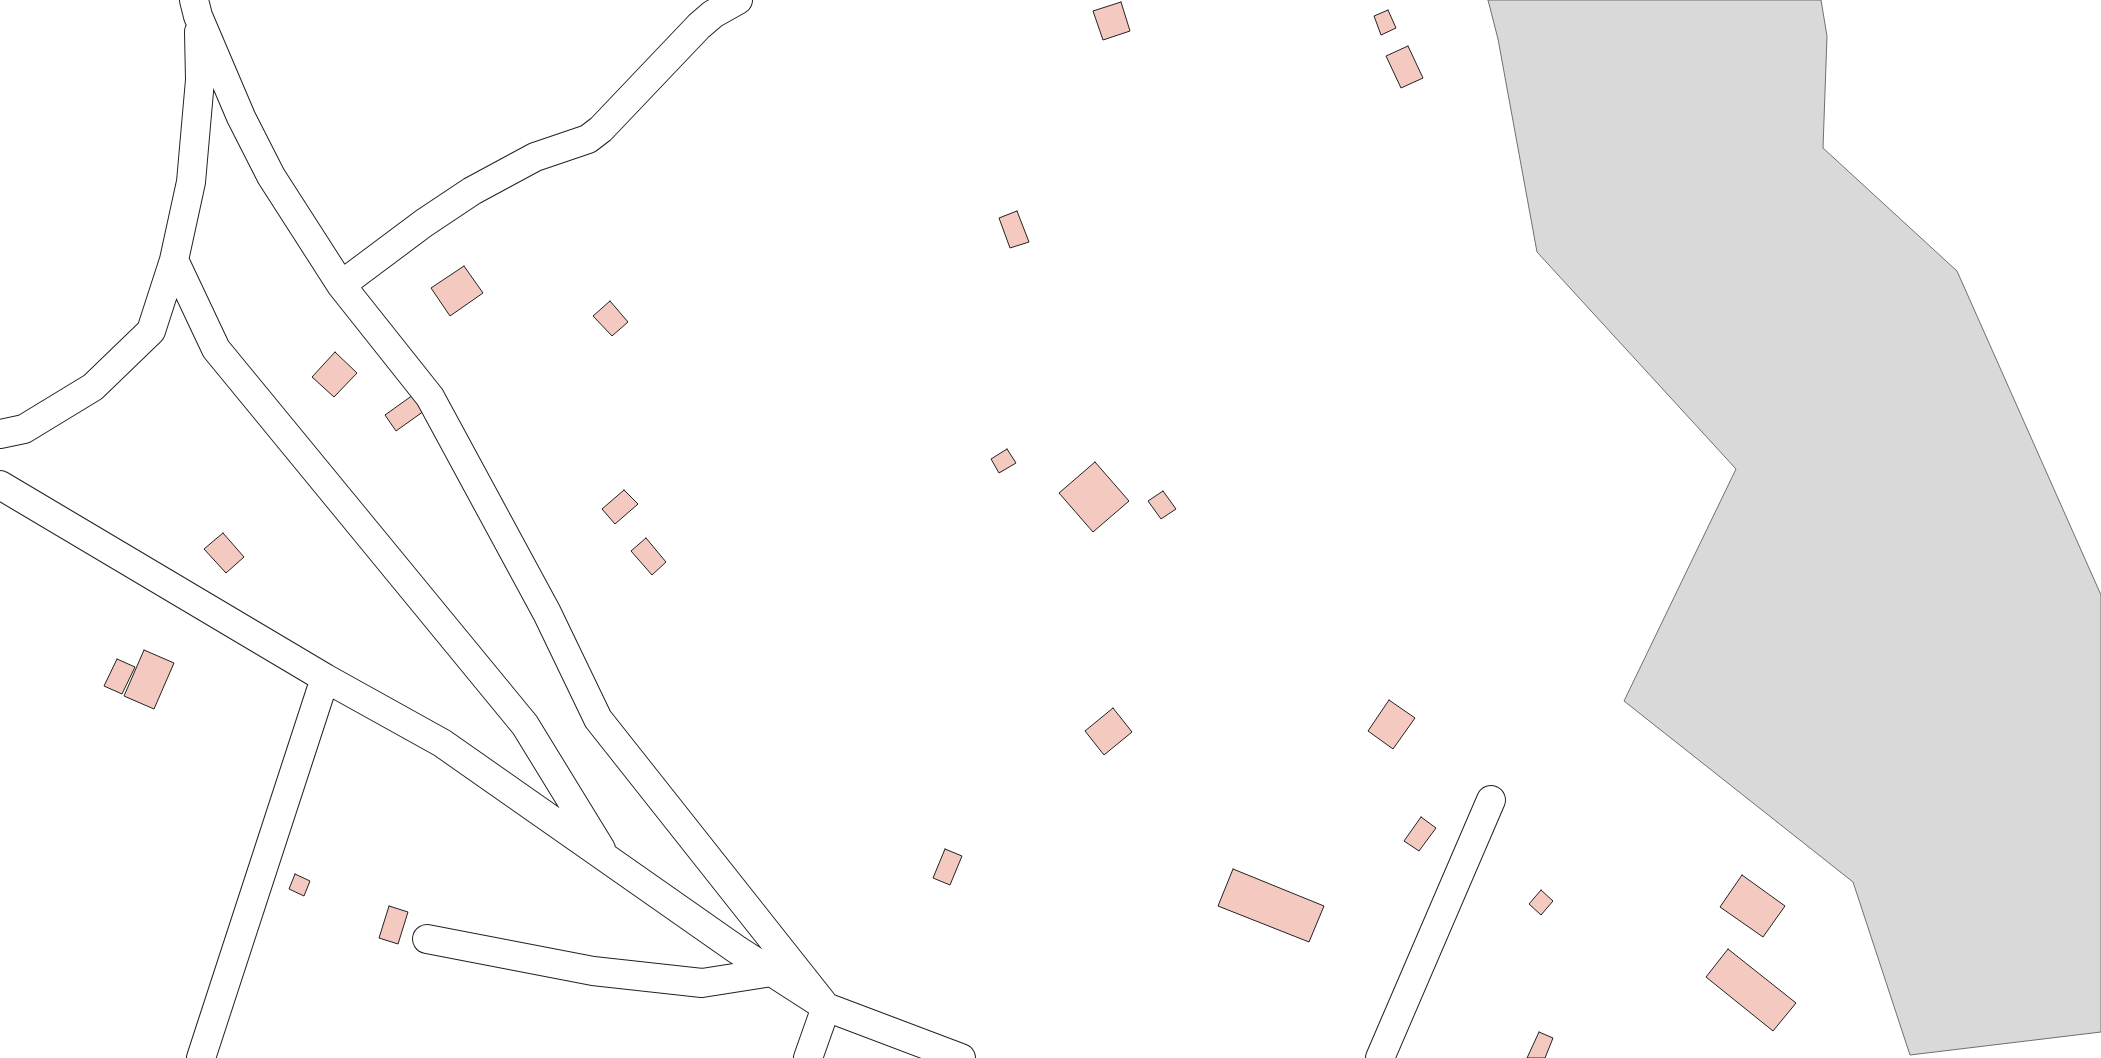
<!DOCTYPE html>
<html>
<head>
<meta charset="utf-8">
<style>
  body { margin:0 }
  canvas { display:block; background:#fff }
</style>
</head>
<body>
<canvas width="2101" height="1058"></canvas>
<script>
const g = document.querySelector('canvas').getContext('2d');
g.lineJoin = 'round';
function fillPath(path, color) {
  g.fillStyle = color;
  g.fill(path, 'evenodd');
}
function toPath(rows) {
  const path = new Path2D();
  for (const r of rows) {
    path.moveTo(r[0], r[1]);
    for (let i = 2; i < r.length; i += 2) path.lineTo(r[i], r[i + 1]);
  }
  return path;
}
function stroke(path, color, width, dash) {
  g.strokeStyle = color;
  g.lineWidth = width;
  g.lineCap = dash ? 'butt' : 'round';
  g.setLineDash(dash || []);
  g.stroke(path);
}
const water = toPath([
  [1488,0,1821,0,1827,36,1823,148,1957,271,2101,595,2101,1032,1910,1055,1853,882,1624,701,1736,469,1537,252,1498,39,1488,0]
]);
const building = toPath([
  [1121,2,1130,31,1103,40,1093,11,1121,2],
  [1388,10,1396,28,1381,35,1374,16,1388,10],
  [1408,46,1423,78,1401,88,1386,56,1408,46],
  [1017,211,1029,242,1010,248,999,218,1017,211],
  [464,266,483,293,450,316,431,288,464,266],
  [610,301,628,322,612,336,593,316,610,301],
  [335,352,357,373,334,397,312,377,335,352],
  [420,390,431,406,396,431,385,415,420,390],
  [1007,449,1016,463,999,473,991,459,1007,449],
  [1095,462,1129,501,1093,532,1059,493,1095,462],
  [624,490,638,504,615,524,602,509,624,490],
  [1163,491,1176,509,1161,519,1148,501,1163,491],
  [223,533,244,557,226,573,204,549,223,533],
  [646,538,666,562,652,575,631,551,646,538],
  [144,650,174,663,154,709,124,696,144,650],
  [117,659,135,667,122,694,104,686,117,659],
  [1389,700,1415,718,1393,749,1368,731,1389,700],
  [1113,708,1132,732,1104,755,1085,731,1113,708],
  [1421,817,1436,828,1419,851,1404,841,1421,817],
  [945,849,962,856,950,885,933,878,945,849],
  [1233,869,1324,906,1309,942,1218,906,1233,869],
  [295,874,310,881,304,896,289,889,295,874],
  [1742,875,1785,906,1763,937,1720,907,1742,875],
  [1541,890,1553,901,1541,915,1529,904,1541,890],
  [389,906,408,912,398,944,379,938,389,906],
  [1728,949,1796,1003,1773,1031,1706,977,1728,949],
  [1539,1032,1553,1038,1545,1058,1527,1058,1539,1032]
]);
const street = toPath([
  [194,0,198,16,241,117,271,176,341,285,430,397,547,613,598,719,826,1007,808,1058],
  [174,260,216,349,525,725,601,849],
  [341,285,424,223,472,191,535,157,588,139,601,129,699,26,713,14,738,0],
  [0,434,24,429,93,387,151,331,174,260,191,182,200,80,199,32],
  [0,485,325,678,442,743,736,949,826,1007,961,1058],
  [427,939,593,971,702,983,772,972],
  [201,1058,325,678],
  [1380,1058,1491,800]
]);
fillPath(water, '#d9d9d9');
stroke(water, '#6f6f6f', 1);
fillPath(building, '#f3c9c0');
stroke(building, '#222', 1);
stroke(street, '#222', 30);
stroke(street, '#fff', 28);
</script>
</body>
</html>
